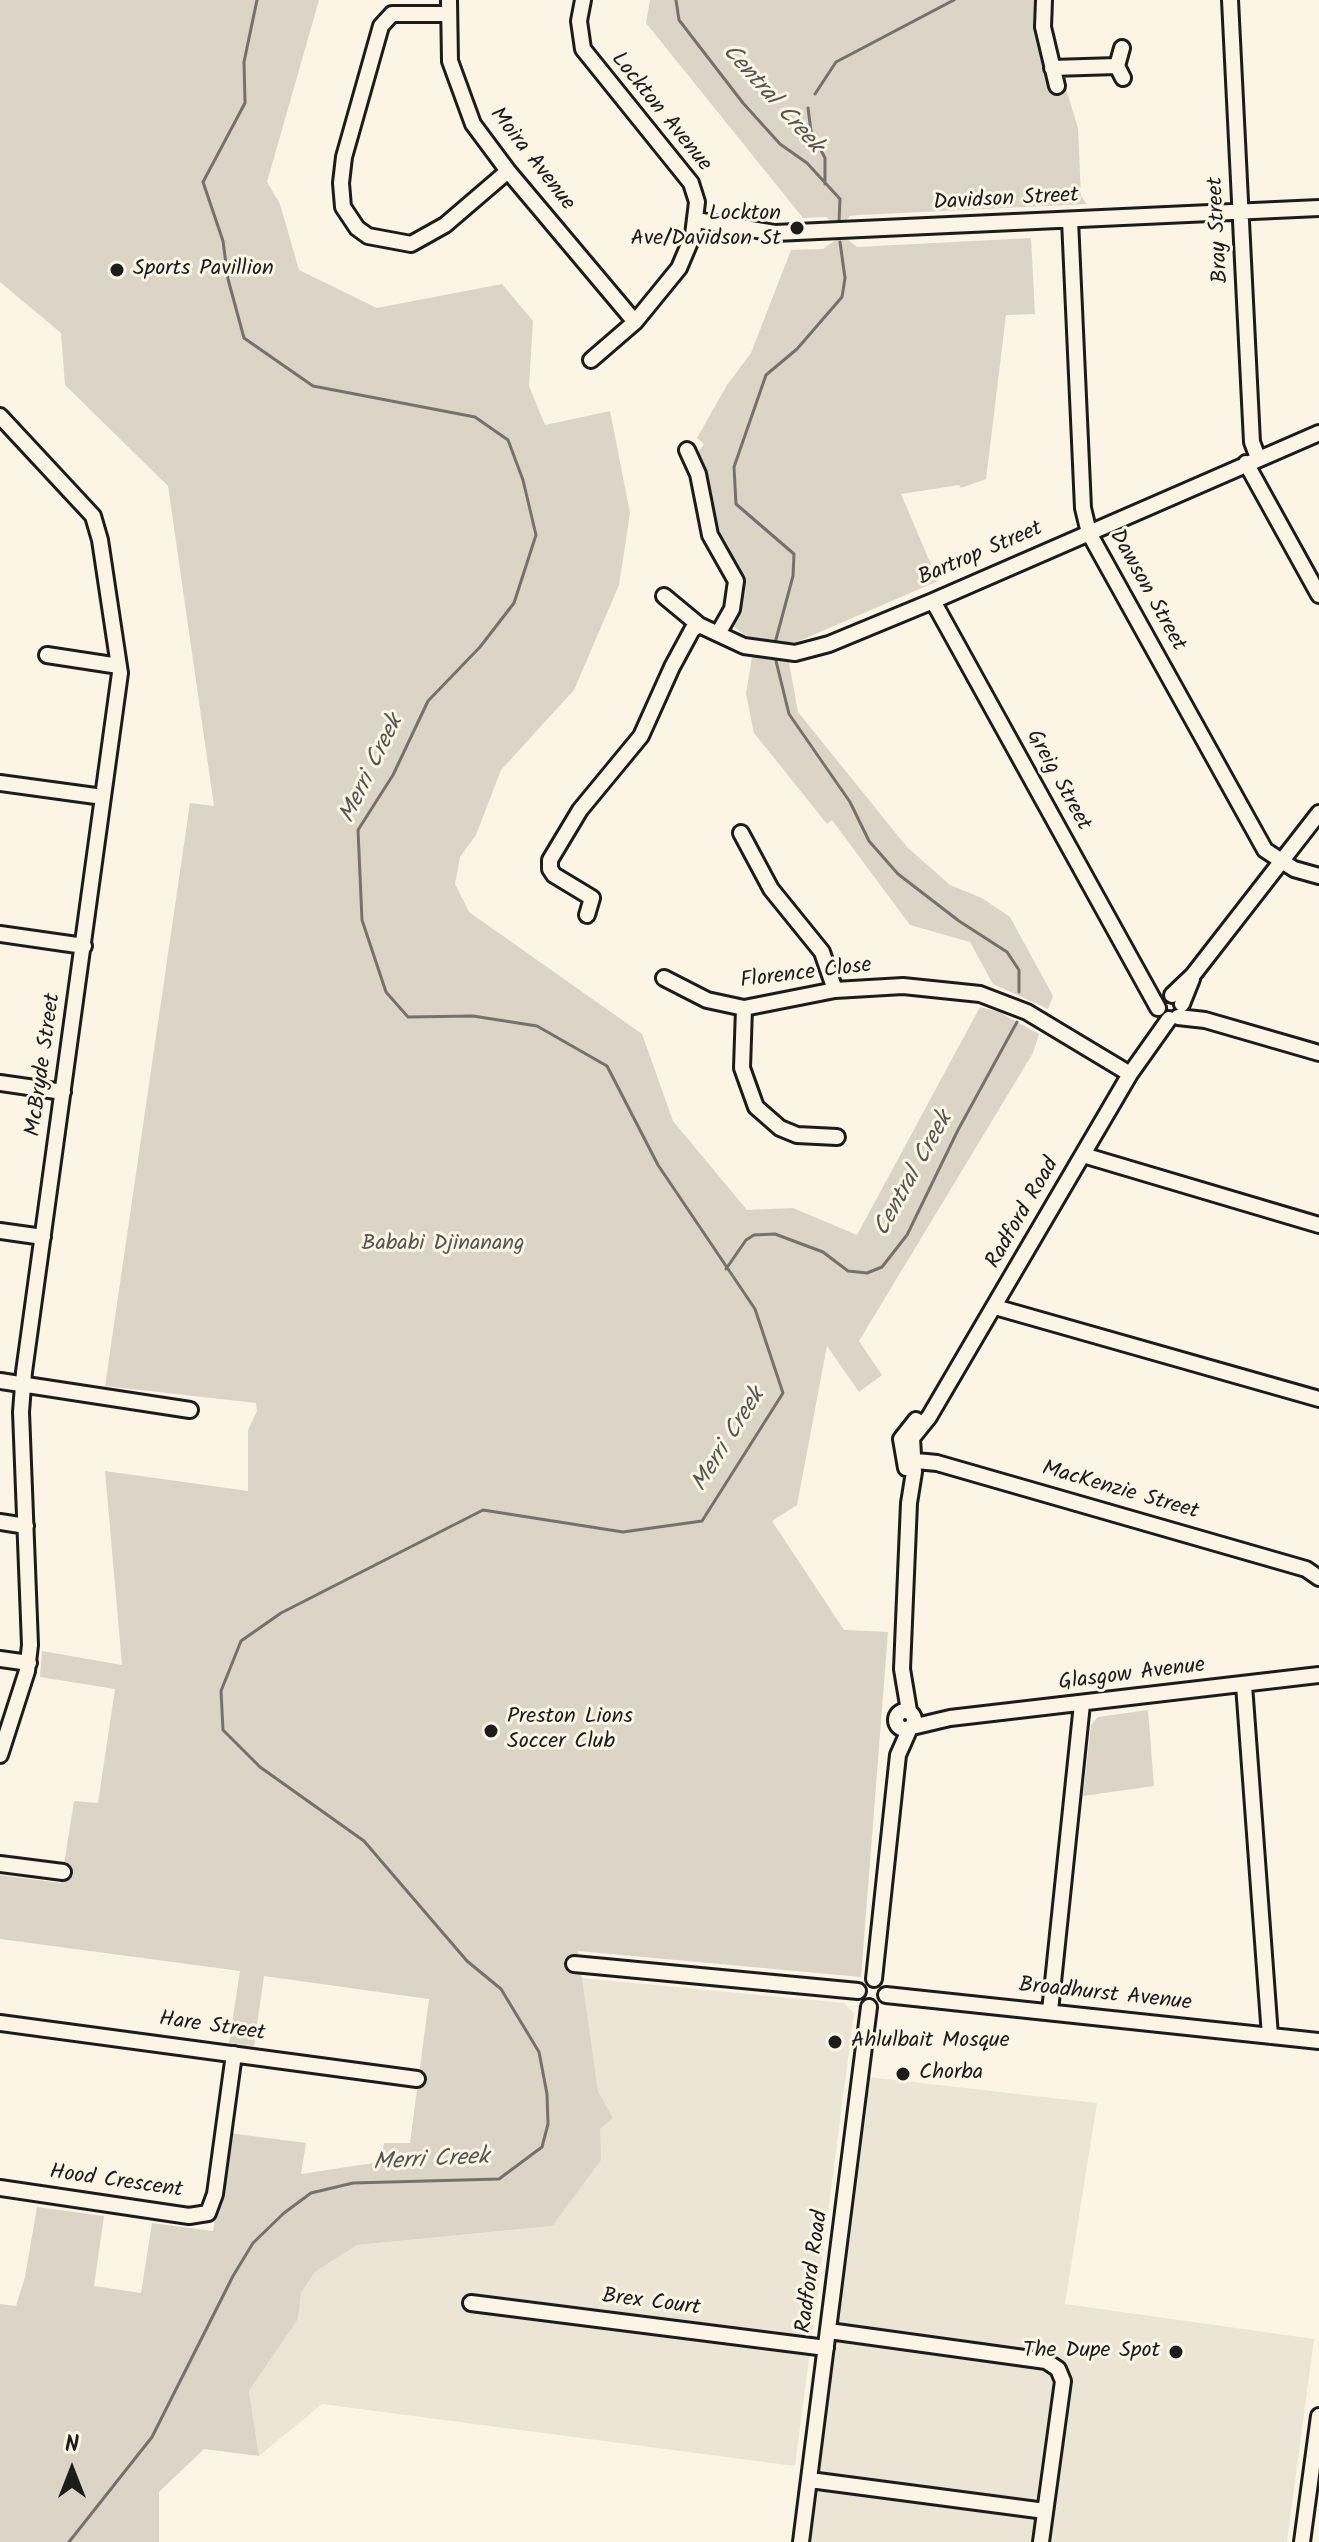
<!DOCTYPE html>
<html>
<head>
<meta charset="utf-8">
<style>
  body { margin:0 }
  #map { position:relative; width:1319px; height:2542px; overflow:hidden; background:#fcf5e5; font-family:Kalam,sans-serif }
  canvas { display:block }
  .north { position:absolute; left:32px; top:2430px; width:80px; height:80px; -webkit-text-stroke:6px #fcf5e5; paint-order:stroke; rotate:0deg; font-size:22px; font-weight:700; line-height:32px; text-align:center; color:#1c1c1c }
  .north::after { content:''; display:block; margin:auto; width:28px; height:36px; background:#1c1c1c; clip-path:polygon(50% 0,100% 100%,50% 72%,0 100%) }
</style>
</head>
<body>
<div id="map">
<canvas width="1319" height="2542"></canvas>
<div class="north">N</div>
</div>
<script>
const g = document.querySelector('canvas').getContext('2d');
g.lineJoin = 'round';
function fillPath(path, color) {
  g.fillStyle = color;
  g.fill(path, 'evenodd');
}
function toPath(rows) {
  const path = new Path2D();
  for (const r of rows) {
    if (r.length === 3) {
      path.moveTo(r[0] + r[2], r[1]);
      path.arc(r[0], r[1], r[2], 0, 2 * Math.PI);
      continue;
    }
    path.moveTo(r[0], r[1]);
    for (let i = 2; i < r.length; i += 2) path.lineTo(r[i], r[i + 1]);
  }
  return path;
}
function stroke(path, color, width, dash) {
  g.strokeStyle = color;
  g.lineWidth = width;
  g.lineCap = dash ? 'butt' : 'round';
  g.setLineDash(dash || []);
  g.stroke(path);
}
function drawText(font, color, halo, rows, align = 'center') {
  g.font = font + ' Kalam,sans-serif';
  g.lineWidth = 6;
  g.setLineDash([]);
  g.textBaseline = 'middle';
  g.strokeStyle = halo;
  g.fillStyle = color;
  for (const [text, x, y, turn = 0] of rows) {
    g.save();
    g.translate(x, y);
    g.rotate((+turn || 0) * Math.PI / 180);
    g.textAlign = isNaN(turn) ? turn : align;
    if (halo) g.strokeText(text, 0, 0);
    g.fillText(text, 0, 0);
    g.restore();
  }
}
const built = toPath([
  [581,1978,844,2003,854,2013,795,2466,322,2404,259,2456,249,2391,298,2319,301,2293,315,2272,357,2245,552,2226,600,2129,613,2118,598,2091],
  [868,2077,1097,2103,1065,2304,1314,2339,1287,2542,808,2542]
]);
const green = toPath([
  [0,0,319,0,267,182,280,204,299,270,377,308,502,284,533,321,529,386,545,425,610,411,630,513,619,585,574,690,501,770,476,835,460,857,455,884,469,912,642,1034,673,1121,747,1210,793,1208,857,1235,980,1007,999,1012,1039,1034,1033,1053,859,1341,882,1375,859,1392,827,1346,797,1505,772,1521,844,1630,888,1632,861,1977,578,1951,598,2091,613,2118,600,2129,601,2160,552,2226,357,2245,315,2272,301,2293,298,2319,249,2391,259,2456,204,2449,159,2492,159,2542,0,2542,0,2304,16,2306,25,2277,37,2207,104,2216,94,2286,141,2293,152,2223,213,2231,229,2133,306,2143,301,2174,380,2162,384,2143,410,2143,429,1999,264,1976,254,2046,229,2043,240,1971,0,1939,0,1875,61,1883,74,1801,98,1803,115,1689,40,1677,42,1651,122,1665,105,1471,248,1491,248,1430,257,1411,256,1403,105,1386,190,803,214,806,168,486,65,385,61,333,0,282],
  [650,0,1039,0,1078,128,1081,196,1087,204,859,215,850,216,845,222,833,223,826,217,803,218,646,23],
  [1031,238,1035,314,1006,315,986,479,961,488,959,485,901,494,938,581,792,644,765,643,743,634,730,623,737,609,695,456,704,444,697,438,727,385,751,353,791,250,823,249,837,239,847,239,857,247],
  [752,657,789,662,798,712,907,847,950,885,982,898,1010,917,1053,996,1048,1009,993,984,970,942,910,925,832,820,827,824,754,733,746,694],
  [1148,1710,1154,1786,1083,1796,1091,1725,1098,1717]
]);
const stream = toPath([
  [676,0,679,20,743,103,780,144,807,163,840,199,839,222],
  [815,94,836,62,954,0],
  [808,108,811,131,825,158,825,184],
  [775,643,793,576,794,554,736,504,734,467,766,375,797,349,842,297,845,278,840,242],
  [776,661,789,714,850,802,869,841,898,874,959,921,1007,952,1019,970,1019,992],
  [726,1269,746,1240,754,1235,775,1234,823,1252,848,1271,867,1273,882,1267,907,1235,958,1130,1017,1022],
  [69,2542,152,2437,233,2276,253,2243,284,2213,311,2193,353,2183,499,2179,542,2147,548,2124,547,2094,539,2052,501,1989,467,1961,364,1841,260,1767,223,1730,221,1691,241,1641,281,1613,483,1510,623,1532,702,1521,783,1393,755,1309,658,1165,607,1066,537,1026,473,1016,408,1017,386,992,362,920,358,830,393,775,428,701,480,647,514,603,536,535,523,480,508,440,475,417,313,386,244,338,228,279,223,241,203,182,245,103,244,62,257,0]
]);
const minor = toPath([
  [449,0,450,61,473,124,508,171,635,322],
  [583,0,579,21,583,49,691,183,697,202,693,235,679,268,635,322,591,360],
  [1044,0,1043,27,1057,86],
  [1230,0,1252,442,1258,458],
  [446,14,392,14,381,26,344,157,341,183,343,207,357,228,368,236,411,244,445,225,508,171],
  [1122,48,1117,66,1123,78],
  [1052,68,1117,66],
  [696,220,775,233,1319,208],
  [1070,220,1083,508,1089,533,1265,850,1294,869,1319,876],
  [0,416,93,516,100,540,120,673,24,1372,21,1412,30,1645,27,1671,0,1755],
  [687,450,698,474,710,535,736,581,732,609,719,632],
  [1246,463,1319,595],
  [664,596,699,625,744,646,795,653,829,644,933,601,1319,433],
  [933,601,1158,1008],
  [47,655,119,666],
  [0,783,103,797],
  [741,833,771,889,822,952,835,990],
  [587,915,592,898,554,875,550,869,550,860,580,810,641,736,672,667,692,630,699,625],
  [0,934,84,946],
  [664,978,707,1000,744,1008,835,990,903,986,980,994,1027,1012,1130,1074],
  [1172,995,1193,975,1319,813],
  [1182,1004,1192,979],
  [744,1008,742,1068,756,1107,780,1128,797,1135,837,1137],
  [1178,1017,1205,1020,1319,1053],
  [0,1083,63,1092],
  [1083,1155,1319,1225],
  [0,1231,43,1237],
  [995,1307,1319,1399],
  [0,1381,190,1410],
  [906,1460,937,1463,1306,1569,1319,1578],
  [906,1468,901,1439,916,1420],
  [0,1522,26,1526],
  [0,1659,29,1663],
  [1244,1685,1270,2036],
  [905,1720,9],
  [909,1711,902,1669,909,1503,914,1472,912,1438,929,1417,1130,1074,1169,1019],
  [912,1727,950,1718,1319,1675],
  [0,1864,63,1872],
  [574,1964,858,1991],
  [874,1979,898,1755,910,1728],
  [886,1995,1319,2041],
  [1050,2011,1082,1704],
  [0,2023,417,2079],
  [0,2188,189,2216,208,2213,215,2194,234,2054],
  [471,2303,826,2348],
  [829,2331,1046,2361,1058,2369,1063,2381,1041,2542],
  [810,2480,1045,2511],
  [801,2542,869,2007],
  [1302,2542,1319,2416]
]);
const markers = [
  [797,228,8,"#1c1c1c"],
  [117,270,8,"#1c1c1c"],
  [491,1731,8,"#1c1c1c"],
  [835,2042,8,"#1c1c1c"],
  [903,2074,8,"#1c1c1c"],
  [1176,2352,8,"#1c1c1c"]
];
const streetNames = [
  ["Lockton Avenue",660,113,51],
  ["Moira Avenue",531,160,52],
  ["Davidson Street",1006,201,-3],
  ["Bray Street",1220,230,-93],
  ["Bartrop Street",981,555,-23],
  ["Dawson Street",1146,591,61],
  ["Greig Street",1057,781,61],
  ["Florence Close",806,975,-7],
  ["McBryde Street",45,1065,-82],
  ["Radford Road",1024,1214,-60],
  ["MacKenzie Street",1120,1492,16],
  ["Glasgow Avenue",1132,1676,-7],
  ["Broadhurst Avenue",1105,1996,6],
  ["Hare Street",212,2028,8],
  ["Hood Crescent",116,2183,8],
  ["Radford Road",814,2272,-82],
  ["Brex Court",651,2304,7]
];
const poiNames = [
  ["Lockton",781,215,"right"],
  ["Ave/Davidson St",781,240,"right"],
  ["Sports Pavillion",133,270],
  ["Preston Lions",507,1718],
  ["Soccer Club",507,1743],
  ["Ahlulbait Mosque",851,2042],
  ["Chorba",919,2074],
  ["The Dupe Spot",1160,2352,"right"]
];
const parkNames = [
  ["Bababi Djinanang",443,1245]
];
const waterNames = [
  ["Central Creek",771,100,48],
  ["Merri Creek",373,770,-64],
  ["Central Creek",915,1175,-61],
  ["Merri Creek",730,1441,-58],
  ["Merri Creek",431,2162,-3]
];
fillPath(built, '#ebe5d6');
fillPath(green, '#dbd5c8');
stroke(stream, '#75726c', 3);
stroke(minor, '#1c1c1c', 20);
stroke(minor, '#fcf5e5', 14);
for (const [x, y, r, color] of markers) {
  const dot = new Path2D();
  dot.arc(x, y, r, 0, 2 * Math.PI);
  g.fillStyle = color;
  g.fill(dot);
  stroke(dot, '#fcf5e5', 3);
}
drawText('22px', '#1c1c1c', '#fcf5e5', streetNames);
drawText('22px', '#1c1c1c', '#fcf5e5', poiNames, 'left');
drawText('22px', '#555450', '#fcf5e5', parkNames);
drawText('italic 24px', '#575551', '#fcf5e5', waterNames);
</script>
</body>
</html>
